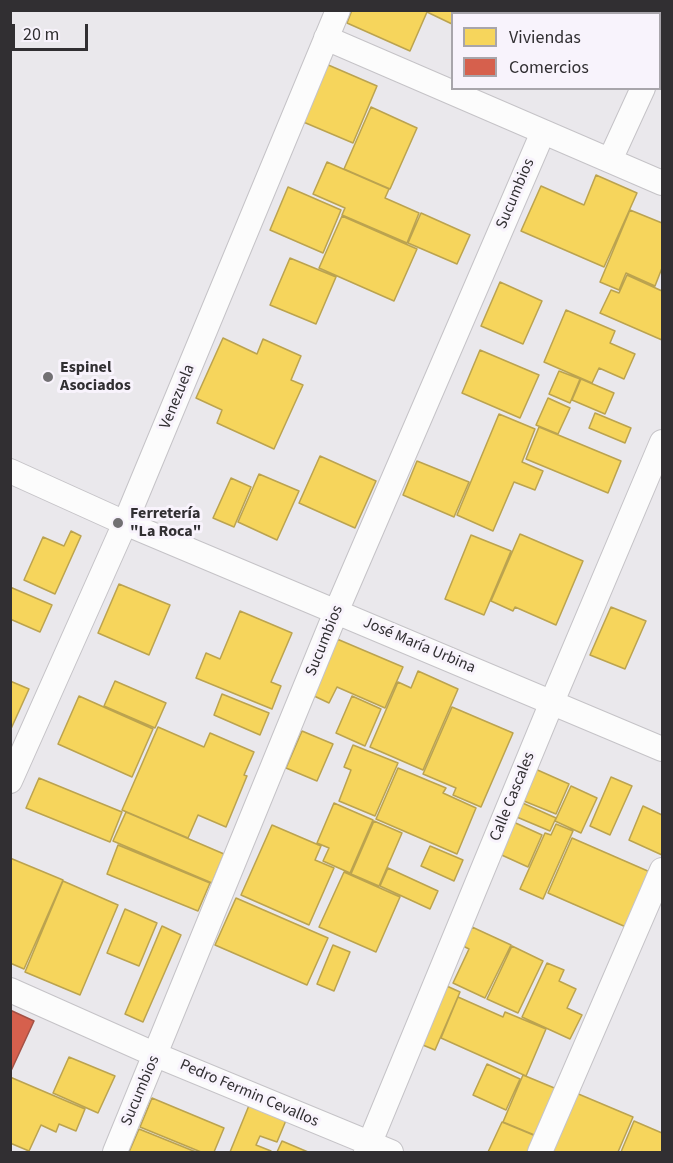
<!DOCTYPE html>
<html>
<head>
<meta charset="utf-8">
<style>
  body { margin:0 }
  #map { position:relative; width:673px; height:1163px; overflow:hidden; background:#eae8ec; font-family:"Source Sans 3",sans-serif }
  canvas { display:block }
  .frame { position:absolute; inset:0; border:12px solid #312f32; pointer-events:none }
  .legend { position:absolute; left:451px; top:12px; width:210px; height:78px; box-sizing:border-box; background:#f8f3fc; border:2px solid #a8a5ab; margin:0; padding:8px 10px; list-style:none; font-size:18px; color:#312f32 }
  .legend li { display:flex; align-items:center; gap:12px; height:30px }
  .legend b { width:30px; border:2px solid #a8a5ab }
  .scale { position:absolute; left:12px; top:24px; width:76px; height:27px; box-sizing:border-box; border:3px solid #312f32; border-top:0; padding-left:8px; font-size:18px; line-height:21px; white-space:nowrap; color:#312f32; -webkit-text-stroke:4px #f8f3fc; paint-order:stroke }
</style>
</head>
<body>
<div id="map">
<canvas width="673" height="1163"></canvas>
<div class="frame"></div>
<ul class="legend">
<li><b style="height:16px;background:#f6d55c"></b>Viviendas</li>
<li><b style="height:16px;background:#d6604d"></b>Comercios</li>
</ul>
<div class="scale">20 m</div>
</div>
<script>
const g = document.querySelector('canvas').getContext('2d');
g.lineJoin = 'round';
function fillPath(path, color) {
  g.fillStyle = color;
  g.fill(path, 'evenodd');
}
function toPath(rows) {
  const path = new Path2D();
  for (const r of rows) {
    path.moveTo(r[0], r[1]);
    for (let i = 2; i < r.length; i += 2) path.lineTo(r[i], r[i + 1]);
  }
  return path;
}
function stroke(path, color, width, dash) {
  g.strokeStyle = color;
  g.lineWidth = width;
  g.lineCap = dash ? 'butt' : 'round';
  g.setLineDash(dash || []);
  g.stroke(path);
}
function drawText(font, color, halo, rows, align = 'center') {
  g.font = font + ' "Source Sans 3",sans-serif';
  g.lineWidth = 6;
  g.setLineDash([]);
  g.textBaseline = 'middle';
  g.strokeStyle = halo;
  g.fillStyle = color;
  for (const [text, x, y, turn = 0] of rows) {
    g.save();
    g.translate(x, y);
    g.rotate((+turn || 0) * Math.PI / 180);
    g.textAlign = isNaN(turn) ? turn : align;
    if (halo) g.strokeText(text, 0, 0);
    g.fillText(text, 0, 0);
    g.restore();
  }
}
const homes = toPath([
  [352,10,507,10,506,14,452,14,452,24,427,12,410,51,347,23,352,10],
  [326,64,377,86,353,143,301,121,326,64],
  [371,107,417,128,390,189,344,169,371,107],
  [327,162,389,189,385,198,419,213,407,243,342,215,345,208,313,194,327,162],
  [596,175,637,193,604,267,521,231,541,186,584,205,596,175],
  [288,187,341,210,323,253,270,230,288,187],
  [630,210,662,223,662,268,655,286,626,273,619,290,600,282,630,210],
  [421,213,470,235,457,264,408,243,421,213],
  [342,216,417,249,394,301,319,268,342,216],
  [290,258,336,277,316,324,270,305,290,258],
  [627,275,662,291,662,340,600,313,611,290,619,293,627,275],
  [500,282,542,301,523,344,481,326,500,282],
  [566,310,615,331,610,343,635,354,624,379,599,368,592,383,544,362,566,310],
  [223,338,257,354,263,339,301,356,291,380,303,385,274,449,217,423,222,410,196,398,223,338],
  [480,350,539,375,520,418,462,393,480,350],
  [559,371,580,379,570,403,549,394,559,371],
  [581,379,614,393,605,414,572,400,581,379],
  [548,398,570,408,558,434,536,425,548,398],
  [595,413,631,428,625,443,589,428,595,413],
  [499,414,535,429,522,462,543,471,535,490,514,482,493,531,457,515,499,414],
  [539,427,621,461,608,493,526,459,539,427],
  [320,456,376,481,355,528,299,503,320,456],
  [417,461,469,482,454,517,403,495,417,461],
  [259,474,299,491,277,540,238,522,259,474],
  [231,478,251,487,234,527,213,518,231,478],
  [71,531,81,536,55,594,24,580,43,537,64,546,71,531],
  [520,534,583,561,556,625,515,607,513,611,491,601,520,534],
  [471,535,511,551,484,615,445,599,471,535],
  [119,584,170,605,149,655,98,633,119,584],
  [10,587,52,605,40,632,10,619,10,587],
  [611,607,646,621,625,669,590,655,611,607],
  [240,611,292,633,271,682,281,686,272,709,196,678,206,653,220,659,240,611],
  [337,639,403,667,385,708,337,687,329,703,312,695,337,639],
  [418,671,458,689,423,770,370,747,398,682,411,688,418,671],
  [10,681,29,689,10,731,10,681],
  [115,681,166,703,155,728,104,706,115,681],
  [222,694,269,713,260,735,214,715,222,694],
  [79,696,153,729,132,777,58,744,79,696],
  [352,696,381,709,365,746,336,733,352,696],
  [452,707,513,733,481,807,453,795,456,788,423,774,452,707],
  [158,727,204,747,210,733,254,752,244,775,247,776,226,827,198,815,188,838,122,810,158,727],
  [302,731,333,744,317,781,286,768,302,731],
  [353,745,398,763,375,816,339,801,351,770,344,767,353,745],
  [398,768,446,788,443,793,476,808,457,854,376,819,398,768],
  [533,768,569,784,556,814,519,799,533,768],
  [611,777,632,786,610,835,590,826,611,777],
  [39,778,122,812,110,842,26,808,39,778],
  [571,786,597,798,581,833,555,821,571,786],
  [518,801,556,818,550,831,512,815,518,801],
  [334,803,373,820,350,873,323,861,329,848,317,843,334,803],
  [643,806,662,815,662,855,629,840,643,806],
  [126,812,224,854,212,883,113,841,126,812],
  [509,820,542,835,528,867,495,852,509,820],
  [374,821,402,833,379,886,351,874,374,821],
  [556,824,573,831,543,899,520,889,545,833,551,835,556,824],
  [272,825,321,846,315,860,334,868,309,925,241,895,272,825],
  [572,838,650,872,626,927,548,893,572,838],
  [118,845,210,883,198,911,107,874,118,845],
  [430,846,463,860,454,881,421,866,430,846],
  [10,858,63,880,24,969,10,963,10,858],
  [388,868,438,891,430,909,380,886,388,868],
  [344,872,400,897,376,952,319,927,344,872],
  [63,881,118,905,80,995,25,972,63,881],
  [236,898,328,938,307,985,215,945,236,898],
  [125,909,157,923,139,966,107,953,125,909],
  [162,926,181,935,143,1022,125,1014,162,926],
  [472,927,511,945,485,998,453,983,469,949,463,946,472,927],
  [333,945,350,952,334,991,317,984,333,945],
  [512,946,543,961,518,1013,487,999,512,946],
  [547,963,564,970,559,981,576,989,567,1008,582,1015,570,1039,522,1017,547,963],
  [438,982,460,992,435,1050,413,1041,438,982],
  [458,997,503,1017,505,1012,546,1029,526,1076,441,1038,458,997],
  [69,1057,115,1076,98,1113,53,1093,69,1057],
  [487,1064,520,1079,506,1110,473,1095,487,1064],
  [523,1075,564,1092,544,1139,503,1122,523,1075],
  [10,1077,85,1109,76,1131,59,1124,56,1132,41,1125,29,1151,10,1143,10,1077],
  [576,1093,633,1117,618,1152,550,1152,576,1093],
  [152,1098,224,1128,214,1152,201,1152,140,1127,152,1098],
  [250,1103,287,1118,277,1142,260,1136,256,1145,271,1151,270,1152,230,1152,250,1103],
  [634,1121,662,1133,662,1152,621,1152,634,1121],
  [502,1122,543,1139,537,1152,488,1152,502,1122],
  [139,1129,196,1152,129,1152,139,1129],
  [282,1141,308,1152,277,1152,282,1141]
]);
const shops = toPath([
  [10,1010,34,1021,10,1073,10,1010]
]);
const street = toPath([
  [326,38,662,183],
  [660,52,662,45],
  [610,160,643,88],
  [10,471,125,523,662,749],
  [10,781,125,523,338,10],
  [10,990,156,1055,391,1152],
  [115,1152,336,612,543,132],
  [366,1152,552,702,662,442],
  [540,1152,662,870]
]);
const markers = [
  [48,377,6,"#727073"],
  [118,523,6,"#727073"]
];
const streetNames = [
  ["Sucumbios",516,194,-67],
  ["Venezuela",178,397,-68],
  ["Sucumbios",325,641,-68],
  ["José María Urbina",419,646,23],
  ["Calle Cascales",513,797,-68],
  ["Sucumbios",141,1091,-67],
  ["Pedro Fermin Cevallos",249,1094,23]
];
const poiNames = [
  ["Espinel",60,368],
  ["Asociados",60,386],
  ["Ferretería",130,514],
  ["\"La Roca\"",130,532]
];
fillPath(homes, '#f6d55c');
stroke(homes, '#bba34f', 1.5);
fillPath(shops, '#d6604d');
stroke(shops, '#a45145', 1.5);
stroke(street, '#c5c3c7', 26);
stroke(street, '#fcfcfc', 24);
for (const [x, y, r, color] of markers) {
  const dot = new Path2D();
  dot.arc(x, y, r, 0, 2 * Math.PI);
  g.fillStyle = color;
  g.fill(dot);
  stroke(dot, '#f8f3fc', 2);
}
drawText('16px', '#312f32', '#f8f3fc', streetNames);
drawText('bold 16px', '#312f32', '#f8f3fc', poiNames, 'left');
</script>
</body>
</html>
